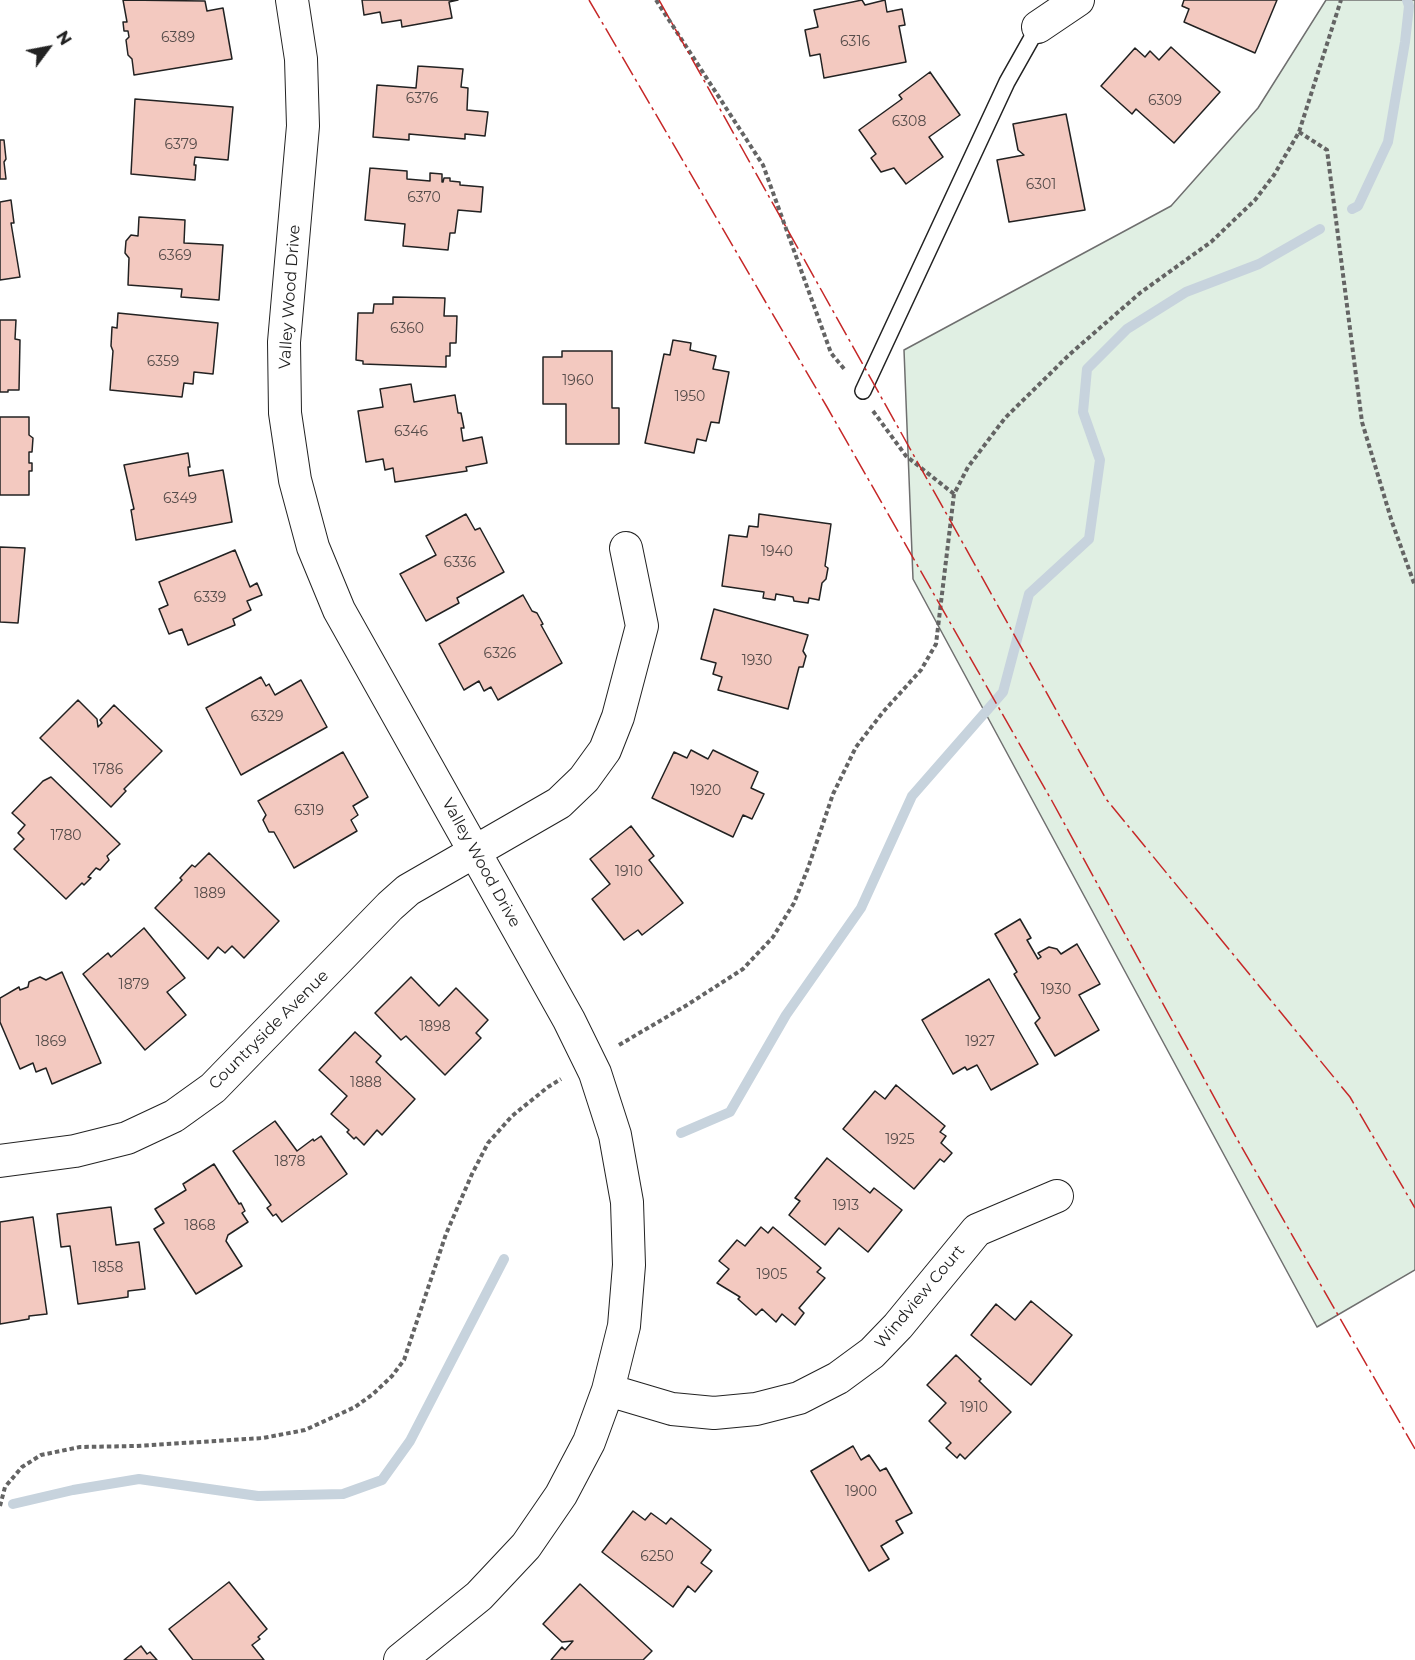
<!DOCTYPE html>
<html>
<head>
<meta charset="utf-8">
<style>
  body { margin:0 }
  #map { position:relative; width:1415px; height:1660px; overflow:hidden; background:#fff; font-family:Montserrat,sans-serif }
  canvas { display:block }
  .north { position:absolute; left:18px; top:18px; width:60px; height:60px; -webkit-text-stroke:4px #fff; paint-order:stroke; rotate:58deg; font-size:16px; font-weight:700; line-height:24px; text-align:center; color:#222 }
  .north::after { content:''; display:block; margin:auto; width:21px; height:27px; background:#222; clip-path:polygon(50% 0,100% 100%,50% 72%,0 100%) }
</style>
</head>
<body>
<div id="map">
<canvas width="1415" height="1660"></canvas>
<div class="north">N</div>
</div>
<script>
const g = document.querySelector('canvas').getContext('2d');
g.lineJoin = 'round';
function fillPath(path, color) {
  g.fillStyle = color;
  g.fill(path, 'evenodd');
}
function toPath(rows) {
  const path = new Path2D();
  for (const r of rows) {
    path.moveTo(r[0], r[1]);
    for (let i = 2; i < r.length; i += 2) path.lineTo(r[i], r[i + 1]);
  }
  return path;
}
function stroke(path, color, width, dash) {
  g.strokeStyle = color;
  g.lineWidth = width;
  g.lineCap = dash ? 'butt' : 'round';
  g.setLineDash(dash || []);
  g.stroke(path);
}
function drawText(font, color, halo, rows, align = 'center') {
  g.font = font + ' Montserrat,sans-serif';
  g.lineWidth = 4.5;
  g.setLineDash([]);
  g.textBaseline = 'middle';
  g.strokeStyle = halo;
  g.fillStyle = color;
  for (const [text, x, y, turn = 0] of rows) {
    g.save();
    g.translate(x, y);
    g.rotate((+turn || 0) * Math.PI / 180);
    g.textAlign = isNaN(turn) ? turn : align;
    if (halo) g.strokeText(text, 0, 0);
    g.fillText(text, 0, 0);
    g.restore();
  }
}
const green = toPath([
  [1326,0,1415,0,1415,1270,1317,1327,913,579,904,350,1171,206,1258,108,1326,0]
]);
const stream = toPath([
  [1352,209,1358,206,1388,142,1405,42,1409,6,1407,0],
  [681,1133,730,1112,786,1015,861,908,912,796,1003,692,1029,594,1089,539,1100,460,1083,412,1087,369,1127,329,1186,292,1259,264,1320,229],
  [13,1504,73,1490,139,1479,258,1496,343,1494,382,1480,410,1441,504,1259]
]);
const building = toPath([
  [123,0,205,1,207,11,223,8,232,59,134,75,132,59,128,55,126,40,129,37,128,31,124,31,123,22,127,22,123,0],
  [362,0,458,0,449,2,452,18,402,27,401,20,382,23,380,12,364,15,362,0],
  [862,0,865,5,885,0,887,12,902,9,905,25,899,26,906,62,824,78,820,54,810,56,805,30,818,27,814,10,862,0],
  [1184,0,1277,0,1255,53,1184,22,1189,9,1182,6,1184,0],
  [1171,47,1220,92,1174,143,1136,109,1132,114,1101,86,1135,48,1145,57,1150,51,1159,60,1171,47],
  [418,66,463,69,461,87,468,88,467,110,488,112,485,136,465,134,465,139,409,134,409,140,373,137,377,85,416,88,418,66],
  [930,72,960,115,929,137,943,157,906,184,894,168,881,172,871,158,876,154,859,130,902,99,899,95,930,72],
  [135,99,233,107,228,160,195,157,194,165,196,165,195,180,131,174,135,99],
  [1066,114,1085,210,1009,222,997,160,1024,155,1018,150,1013,124,1066,114],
  [0,140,4,140,6,159,4,162,6,179,0,179,0,140],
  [370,168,407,171,407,179,430,181,430,173,442,174,442,182,443,182,444,178,450,178,450,181,460,182,460,185,483,187,481,212,458,210,455,233,450,233,448,250,403,246,405,224,365,220,370,168],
  [11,200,14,223,11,223,20,277,0,280,0,202,11,200],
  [139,217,185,220,184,243,223,245,219,300,181,297,182,289,128,285,129,258,125,253,126,241,131,235,138,236,139,217],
  [393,297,445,298,444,316,457,316,456,343,450,343,450,356,446,356,446,367,363,364,363,361,356,360,358,313,373,313,374,304,393,304,393,297],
  [118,313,218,323,213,374,194,372,193,384,184,383,182,397,110,390,113,351,111,346,112,327,117,328,118,313],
  [0,320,16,320,15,339,20,340,19,390,8,390,8,392,0,392,0,320],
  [673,340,691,343,690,350,716,356,713,369,729,372,719,423,711,422,706,441,697,439,694,453,645,443,664,354,670,355,673,340],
  [562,351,612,351,612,408,619,408,619,444,566,444,566,404,543,404,543,357,562,357,562,351],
  [411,384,414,402,455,395,458,413,461,413,464,428,461,428,463,441,482,437,487,463,466,467,467,471,395,482,393,468,385,470,383,459,366,462,358,411,383,407,380,389,411,384],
  [0,417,29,417,29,435,33,438,32,452,29,452,29,463,32,463,32,471,29,471,29,495,0,495,0,417],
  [188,453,190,467,188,467,189,476,223,470,232,522,136,540,131,510,134,509,124,465,188,453],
  [466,514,475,530,480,528,504,572,457,598,459,603,426,621,400,574,436,555,426,536,466,514],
  [759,514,831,524,825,566,828,568,826,579,822,583,819,600,809,598,808,603,794,601,793,597,776,594,775,600,763,598,764,592,722,586,729,535,747,537,749,526,758,527,759,514],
  [0,547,25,548,18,623,0,622,0,547],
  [235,550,250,587,257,583,262,595,247,601,251,610,233,619,235,625,188,645,182,629,169,634,159,609,168,605,159,582,235,550],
  [523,595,532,611,537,613,543,624,541,625,562,663,498,700,491,687,484,691,479,681,464,690,439,644,523,595],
  [714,609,808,635,803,651,806,656,803,667,799,667,788,709,718,690,722,677,713,674,716,663,701,659,714,609],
  [261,677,266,686,269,684,275,695,301,680,327,727,241,775,206,708,261,677],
  [78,700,97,719,98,727,102,723,100,720,114,705,162,751,124,789,126,791,111,807,40,738,78,700],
  [691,750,708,759,713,750,758,772,751,788,764,794,752,819,743,815,733,837,652,798,674,752,687,758,691,750],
  [343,752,368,797,353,806,358,815,351,820,357,831,294,868,274,832,269,832,263,820,266,815,258,801,343,752],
  [51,777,120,844,107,856,109,860,100,870,96,868,88,877,91,878,84,885,82,883,66,899,14,849,24,839,18,833,25,825,12,813,43,781,51,777],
  [631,826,654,856,649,860,683,903,642,935,638,930,624,940,592,899,610,884,590,859,631,826],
  [209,853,279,921,244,958,232,946,225,953,218,947,208,959,155,908,182,880,180,878,192,865,195,867,209,853],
  [1020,919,1031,938,1027,940,1038,959,1041,957,1038,953,1049,947,1057,949,1061,954,1077,944,1100,984,1079,995,1099,1030,1055,1056,1035,1023,1040,1018,1014,974,1017,972,995,934,1020,919],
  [144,928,185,978,167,992,186,1015,145,1050,83,974,108,953,111,957,144,928],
  [62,972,101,1063,52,1084,46,1068,36,1072,33,1063,20,1069,0,1022,0,998,19,987,20,990,28,987,29,982,40,977,46,980,62,972],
  [411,977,439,1006,456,988,488,1020,476,1033,481,1038,445,1075,406,1036,401,1040,375,1013,411,977],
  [989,979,1038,1064,991,1090,977,1065,967,1070,965,1067,953,1074,922,1020,989,979],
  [355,1032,381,1056,376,1062,415,1099,382,1135,377,1130,364,1145,356,1137,354,1139,347,1132,349,1130,331,1114,347,1096,319,1070,355,1032],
  [896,1085,945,1126,940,1132,946,1136,941,1143,952,1153,944,1162,940,1159,914,1189,843,1129,875,1091,885,1099,896,1085],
  [275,1121,297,1151,313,1139,314,1141,321,1136,347,1174,282,1222,276,1214,273,1216,267,1208,271,1205,233,1151,275,1121],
  [827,1158,870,1193,874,1188,902,1210,868,1252,839,1228,825,1245,789,1215,800,1201,795,1198,827,1158],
  [214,1164,239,1204,241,1203,245,1211,242,1213,248,1222,228,1235,226,1241,242,1266,196,1294,154,1229,164,1223,155,1209,186,1190,183,1184,214,1164],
  [111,1207,116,1245,139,1242,145,1289,128,1291,128,1297,78,1304,70,1246,61,1247,57,1214,111,1207],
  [33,1217,47,1314,29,1316,29,1319,0,1324,0,1222,33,1217],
  [761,1227,768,1233,773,1227,821,1268,817,1272,825,1278,799,1308,804,1313,795,1325,782,1314,776,1322,762,1309,756,1315,738,1299,740,1297,717,1283,729,1269,719,1261,737,1240,745,1246,761,1227],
  [1031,1301,1072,1335,1031,1385,971,1335,996,1304,1015,1320,1031,1301],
  [956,1355,981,1379,979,1381,1011,1412,965,1459,960,1454,957,1458,946,1448,951,1443,929,1421,946,1403,927,1385,956,1355],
  [853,1446,861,1460,869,1455,880,1471,886,1468,912,1513,896,1521,903,1533,881,1546,889,1559,869,1571,811,1471,853,1446],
  [633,1511,645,1520,651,1513,666,1524,671,1518,711,1550,701,1563,712,1571,695,1592,688,1586,673,1607,602,1552,633,1511],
  [229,1582,267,1629,258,1637,260,1639,252,1645,264,1660,193,1660,169,1629,229,1582],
  [580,1584,652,1651,643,1660,551,1660,562,1647,565,1650,573,1641,562,1642,543,1624,580,1584],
  [141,1646,147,1654,150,1652,157,1660,124,1660,141,1646]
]);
const path = toPath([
  [656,0,763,165,831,353,845,370],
  [1299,132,1327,150,1362,422,1392,522,1415,586],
  [873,411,906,456,954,494],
  [619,1045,687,1005,743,969,773,937,794,903,808,868,833,794,856,747,883,712,921,670,936,644,954,494,968,467,1005,418,1070,354,1140,293,1211,242,1255,200,1274,175,1299,132,1341,0],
  [0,1506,5,1487,22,1467,41,1455,80,1447,136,1446,263,1438,305,1430,355,1407,373,1394,392,1376,404,1360,446,1234,472,1174,488,1143,512,1116,548,1087,561,1079]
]);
const service = toPath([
  [863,391,1007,82,1038,27]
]);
const minor = toPath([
  [292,0,301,59,303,126,284,342,285,413,295,480,313,547,339,610,569,1020,595,1073,615,1135,627,1202,629,1265,624,1326,608,1390,589,1442,561,1495,526,1546,479,1596,400,1660],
  [1038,27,1078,0],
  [0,1161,75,1151,127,1138,174,1116,213,1088,390,906,408,890,559,803,584,779,605,750,618,717,642,626,626,548],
  [608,1390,672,1409,714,1413,756,1409,799,1398,838,1378,872,1353,898,1326,977,1230,1057,1196]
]);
const power = toPath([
  [589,0,827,407,1052,801,1237,1139,1415,1449],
  [659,0,1106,799,1350,1097,1415,1208]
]);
const numberNames = [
  ["6389",178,38],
  ["6316",855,42],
  ["6376",422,99],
  ["6309",1165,101],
  ["6308",909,122],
  ["6379",181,145],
  ["6301",1041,185],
  ["6370",424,198],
  ["6369",175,256],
  ["6360",407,329],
  ["6359",163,362],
  ["1960",578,381],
  ["1950",690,397],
  ["6346",411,432],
  ["6349",180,499],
  ["1940",777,552],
  ["6336",460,563],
  ["6339",210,598],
  ["6326",500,654],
  ["1930",757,661],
  ["6329",267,717],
  ["1786",108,770],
  ["1920",706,791],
  ["6319",309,811],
  ["1780",66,836],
  ["1910",629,872],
  ["1889",210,894],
  ["1879",134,985],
  ["1930",1056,990],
  ["1898",435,1027],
  ["1869",51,1042],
  ["1927",980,1042],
  ["1888",366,1083],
  ["1925",900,1140],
  ["1878",290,1162],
  ["1913",846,1206],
  ["1868",200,1226],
  ["1858",108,1268],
  ["1905",772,1275],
  ["1910",974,1408],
  ["1900",861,1492],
  ["6250",657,1557]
];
const streetNames = [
  ["Valley Wood Drive",290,297,-86],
  ["Valley Wood Drive",481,863,61],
  ["Countryside Avenue",269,1030,-45],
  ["Windview Court",920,1297,-50]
];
fillPath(green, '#e0efe3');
stroke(green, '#6f6f6f', 1.5);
stroke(stream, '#c7d3dd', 10);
fillPath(building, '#f3c9c0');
stroke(building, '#222', 1.5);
stroke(service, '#222', 18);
stroke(minor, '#222', 34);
stroke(path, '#646464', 4, [4.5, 3]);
stroke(service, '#fff', 15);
stroke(minor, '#fff', 32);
stroke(power, '#c62828', 1.5, [21, 4.5, 3, 4.5]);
drawText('14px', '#564c4a', null, numberNames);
drawText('16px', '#222', '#fff', streetNames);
</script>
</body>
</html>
